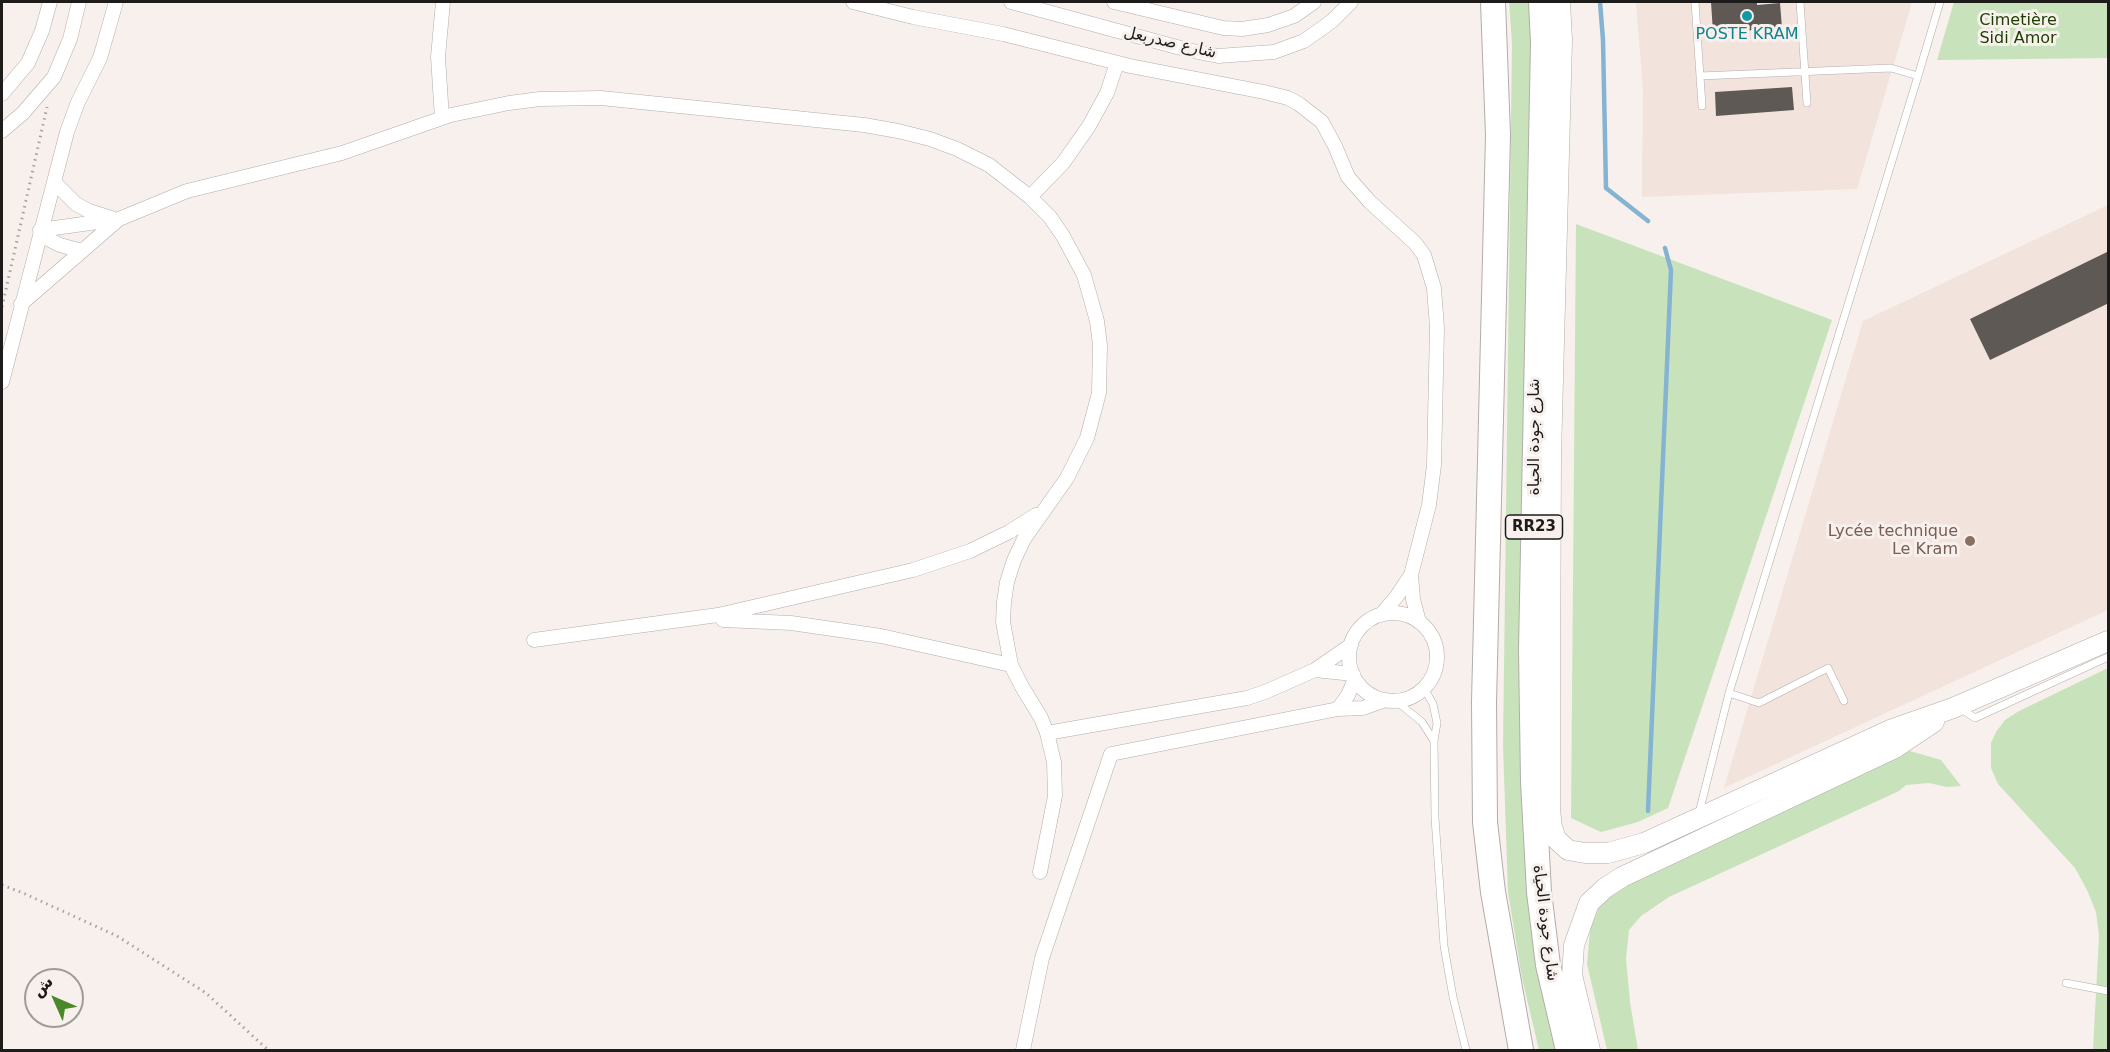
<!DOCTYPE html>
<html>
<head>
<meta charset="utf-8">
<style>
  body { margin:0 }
  #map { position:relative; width:2110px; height:1052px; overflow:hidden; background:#f7f0ec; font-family:"DejaVu Sans","Noto Naskh Arabic",sans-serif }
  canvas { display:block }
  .frame { position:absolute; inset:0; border:3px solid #1e1c1b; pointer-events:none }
  .north { position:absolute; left:24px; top:968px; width:60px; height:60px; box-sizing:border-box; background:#f7f0ec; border:2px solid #a09b98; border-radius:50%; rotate:315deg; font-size:16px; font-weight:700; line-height:24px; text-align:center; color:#1e1c1b }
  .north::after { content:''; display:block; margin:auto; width:21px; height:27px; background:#49892a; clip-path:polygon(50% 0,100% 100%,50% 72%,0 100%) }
</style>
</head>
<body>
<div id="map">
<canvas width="2110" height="1052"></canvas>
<div class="frame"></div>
<div class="north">ش</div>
</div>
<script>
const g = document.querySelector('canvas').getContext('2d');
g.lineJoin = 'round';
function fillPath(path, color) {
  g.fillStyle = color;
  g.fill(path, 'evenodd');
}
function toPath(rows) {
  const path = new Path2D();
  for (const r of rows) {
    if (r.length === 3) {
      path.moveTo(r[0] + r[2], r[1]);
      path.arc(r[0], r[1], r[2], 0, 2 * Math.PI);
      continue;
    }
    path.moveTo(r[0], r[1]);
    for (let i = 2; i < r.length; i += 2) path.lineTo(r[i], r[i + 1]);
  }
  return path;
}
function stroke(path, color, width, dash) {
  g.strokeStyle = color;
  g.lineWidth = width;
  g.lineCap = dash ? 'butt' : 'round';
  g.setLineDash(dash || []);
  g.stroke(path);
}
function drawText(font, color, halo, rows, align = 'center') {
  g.font = font + ' "DejaVu Sans","Noto Naskh Arabic",sans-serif';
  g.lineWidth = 6;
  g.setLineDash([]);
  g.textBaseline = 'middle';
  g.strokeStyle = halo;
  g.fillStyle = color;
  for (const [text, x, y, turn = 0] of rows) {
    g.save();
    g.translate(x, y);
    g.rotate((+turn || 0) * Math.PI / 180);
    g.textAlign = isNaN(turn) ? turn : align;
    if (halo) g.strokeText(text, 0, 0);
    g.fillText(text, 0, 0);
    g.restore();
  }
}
const built = toPath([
  [1636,2,1912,2,1857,189,1642,197,1643,91],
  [2108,205,2108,610,1724,788,1863,321]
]);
const green = toPath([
  [1509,2,1533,2,1529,746,1563,1050,1539,1050,1522,978,1508,892,1503,746,1512,43],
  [1954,2,2108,2,2108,58,1937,60],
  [1576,224,1832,320,1668,808,1638,822,1601,832,1571,818],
  [2108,668,2108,1050,2093,1050,2099,935,2096,912,2087,890,2075,868,1998,784,1991,768,1991,743,1996,732,2005,720,2019,711],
  [1910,751,1941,760,1961,786,1947,787,1929,783,1906,785,1899,791,1669,897,1641,916,1629,930,1626,958,1630,1002,1638,1050,1607,1050,1587,964,1590,930,1599,907,1612,893,1629,881]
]);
const stream = toPath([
  [1600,2,1603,40,1606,188,1648,221],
  [1648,811,1671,270,1665,248]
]);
const building = toPath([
  [1711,2,1757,2,1757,5,1780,3,1782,28,1713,33],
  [1792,87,1794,110,1716,116,1715,92],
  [2109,251,2109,303,1990,360,1970,319]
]);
const path = toPath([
  [2,307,47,107],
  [2,885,23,893,117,936,206,993,268,1050]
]);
const lane = toPath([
  [1695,2,1702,106],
  [1800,2,1807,103],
  [1918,76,1940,2],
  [1424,688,1433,704,1437,723,1434,741,1435,818,1444,946,1453,997,1466,1050],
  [1729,693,1759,703,1828,668,1844,701],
  [1396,701,1422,722,1434,741],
  [1960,708,1975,718,2108,657],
  [1699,813,1729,693,1918,76,1891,68,1700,76],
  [2066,983,2108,991]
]);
const street = toPath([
  [853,2,913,17,1003,34,1130,66,1264,92,1288,98,1299,104,1322,122,1335,146,1348,177,1370,202,1415,243,1424,255,1434,288,1437,328,1434,465,1429,505,1411,575,1397,596,1381,615],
  [1011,2,1188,50,1218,56,1274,52,1304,41,1332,21,1351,2],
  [1114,2,1223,28,1242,29,1268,25,1294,16,1314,2],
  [2,94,28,63,42,31,50,2],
  [442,118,438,57,443,2],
  [2,131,23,113,54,77,70,39,79,2],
  [54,182,76,204,89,211,111,218],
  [1030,197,1063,163,1089,126,1107,93,1117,63],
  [40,230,119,219,187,191,342,153,451,115,509,103,540,99,601,98,864,125,898,131,930,139,957,149,989,165,1030,197,1050,217,1063,236,1084,275,1097,321,1100,345,1099,393,1087,438,1067,478,1024,539,1014,560,1007,582,1004,602,1003,622,1011,665,1021,685,1041,718,1047,733,1054,762,1055,796,1040,872],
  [40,235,60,245,82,251],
  [21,304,119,219],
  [2,382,67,132,78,102,100,58,116,2],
  [1411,575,1413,599,1419,622],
  [1393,657,44],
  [723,620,791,623,881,636,1011,665],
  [534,640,718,615,913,570,970,551,1009,532,1036,515],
  [1315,670,1353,674],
  [1338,709,1348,695,1355,679],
  [1047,733,1247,698,1265,692,1315,670,1351,645],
  [1023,1050,1042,958,1111,754,1338,709,1363,708,1386,700]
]);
const secondary = toPath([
  [1560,2,1562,40,1551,455,1550,693,1550,809,1552,827,1556,839,1568,850,1585,853,1608,853,1644,843,1890,730,1953,708,2108,641],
  [1590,1050,1572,975,1574,945,1589,903,1605,888,1622,877,1895,748,1934,722]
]);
const highway = toPath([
  [1493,2,1498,135,1484,702,1485,822,1493,892,1521,1050],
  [1541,2,1543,43,1531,650,1533,781,1539,892,1548,965,1568,1050]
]);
const markers = [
  [1747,16,6,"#0f9aa8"],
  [1970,541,6,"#8d6e63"]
];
const shields = [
  [1534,527,57]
];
const shieldNames = [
  ["RR23",1534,527]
];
const parkNames = [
  ["Cimetière",2018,21],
  ["Sidi Amor",2018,39]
];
const cultureNames = [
  ["POSTE KRAM",1747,35]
];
const streetNames = [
  ["شارع صدربعل",1170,43,13],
  ["شارع جودة الحياة",1535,437,-90],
  ["شارع جودة الحياة",1545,923,83]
];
const educationNames = [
  ["Lycée technique",1958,532],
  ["Le Kram",1958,550]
];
fillPath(built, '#f2e4dc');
fillPath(green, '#c8e3bb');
stroke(stream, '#85b4d2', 4.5);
fillPath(building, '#5f5956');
stroke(lane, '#b3adaa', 8);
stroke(street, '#b3adaa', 15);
stroke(secondary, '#b3adaa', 21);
stroke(highway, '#b3adaa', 26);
stroke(path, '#a7a29f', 3, [1.5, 4.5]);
stroke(lane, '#fff', 7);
stroke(street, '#fff', 14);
stroke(secondary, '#fff', 20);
stroke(highway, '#fff', 24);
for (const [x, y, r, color] of markers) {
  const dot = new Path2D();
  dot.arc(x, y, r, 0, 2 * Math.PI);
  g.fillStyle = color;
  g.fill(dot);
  stroke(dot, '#f7f0ec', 2);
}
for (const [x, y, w] of shields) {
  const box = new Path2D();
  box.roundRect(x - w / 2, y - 12, w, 24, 4.5);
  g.fillStyle = '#f7f0ec';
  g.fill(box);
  stroke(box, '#1e1c1b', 1.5);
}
drawText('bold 15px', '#1e1c1b', null, shieldNames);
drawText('16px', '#1c3e00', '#f7f0ec', parkNames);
drawText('16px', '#0d838f', '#f7f0ec', cultureNames);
drawText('16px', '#1e1c1b', '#f7f0ec', streetNames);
drawText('16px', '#785e54', '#f7f0ec', educationNames, 'right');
</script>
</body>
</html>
